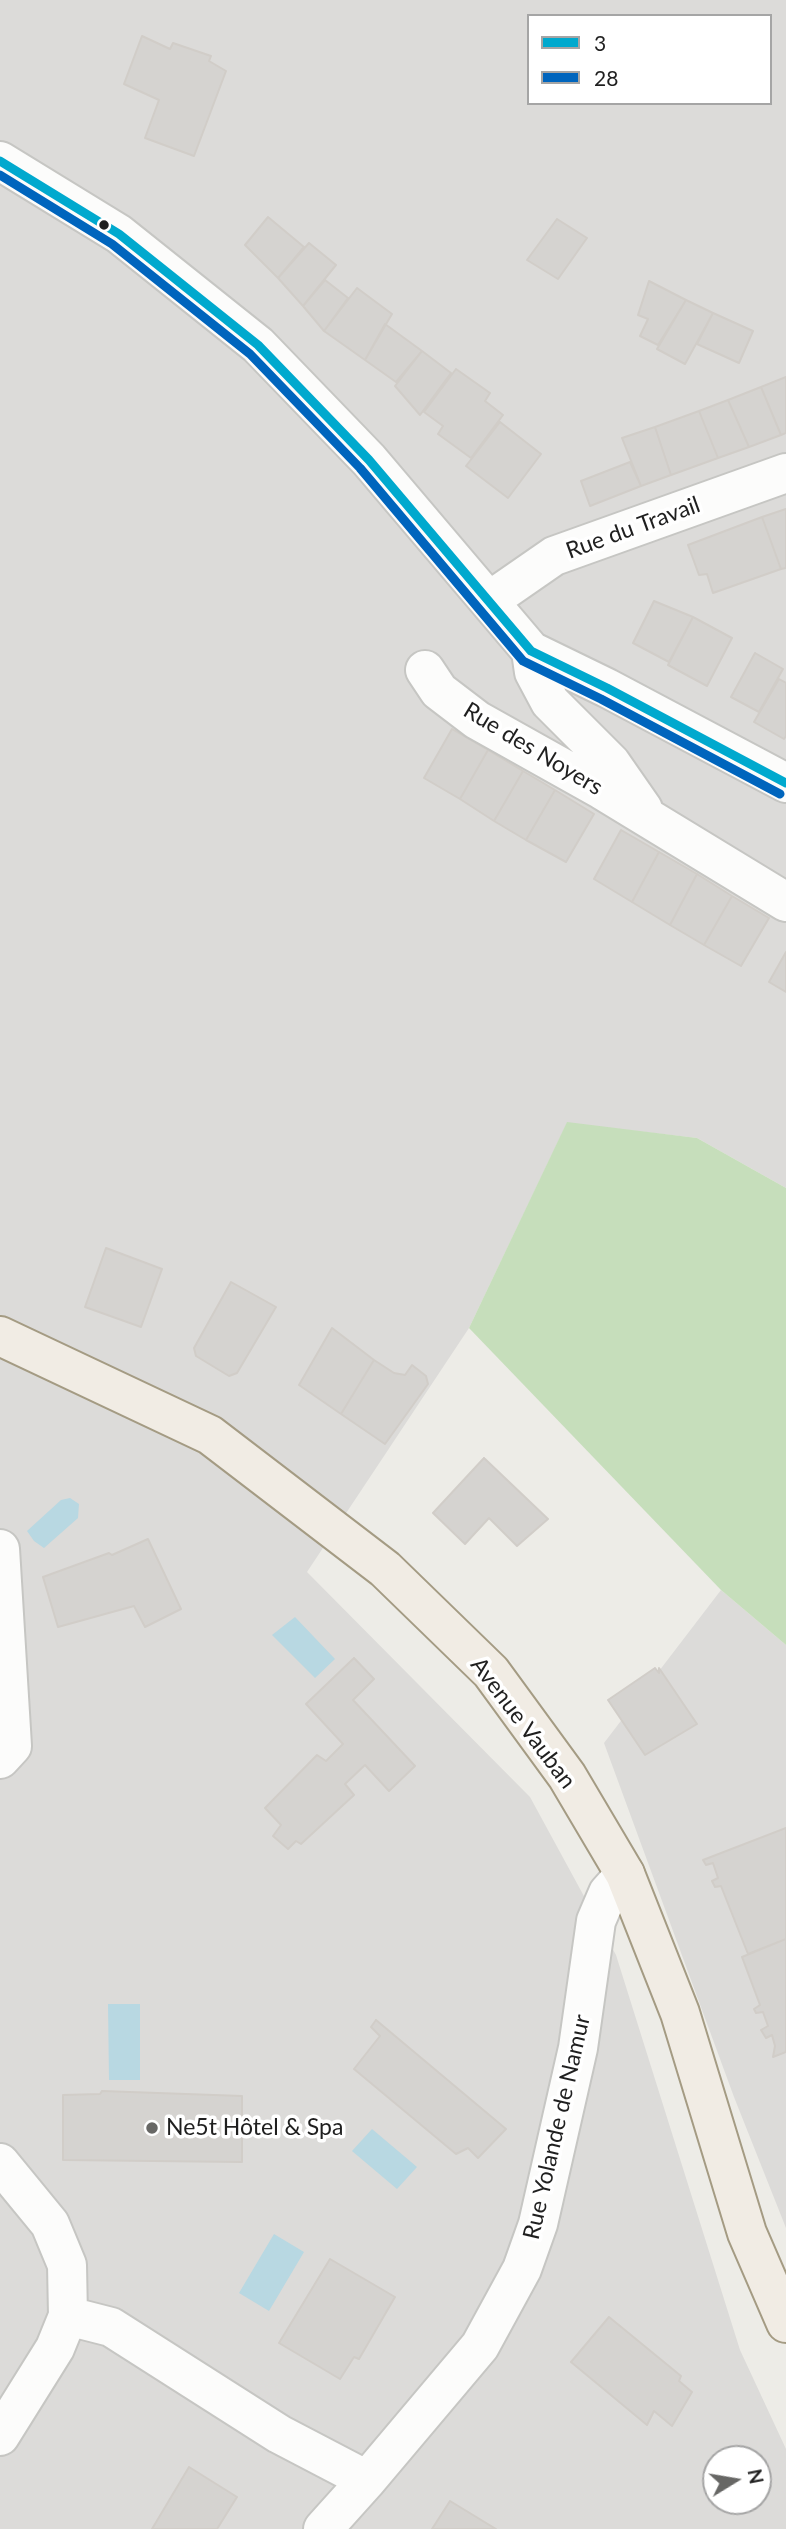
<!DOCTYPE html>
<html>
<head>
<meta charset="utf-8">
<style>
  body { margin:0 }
  #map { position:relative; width:786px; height:2529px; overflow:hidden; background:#edece7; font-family:Lato,sans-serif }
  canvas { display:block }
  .legend { position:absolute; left:527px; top:14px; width:245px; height:91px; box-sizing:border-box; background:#fff; border:2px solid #a5a5a5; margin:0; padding:9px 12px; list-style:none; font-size:21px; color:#1f1f1f }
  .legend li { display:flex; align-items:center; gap:14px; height:35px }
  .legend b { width:35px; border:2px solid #a5a5a5 }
  .north { position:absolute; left:702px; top:2445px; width:70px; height:70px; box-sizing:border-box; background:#fff; border:2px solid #a5a5a5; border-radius:50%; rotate:79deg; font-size:19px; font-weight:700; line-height:28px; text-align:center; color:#1f1f1f }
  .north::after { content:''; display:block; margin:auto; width:24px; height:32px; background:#676765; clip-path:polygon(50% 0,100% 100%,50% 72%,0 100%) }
</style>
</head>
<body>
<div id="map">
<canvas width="786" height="2529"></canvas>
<ul class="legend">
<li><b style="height:9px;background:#00a9ce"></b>3</li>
<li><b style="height:9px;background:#0065bd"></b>28</li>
</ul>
<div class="north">N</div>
</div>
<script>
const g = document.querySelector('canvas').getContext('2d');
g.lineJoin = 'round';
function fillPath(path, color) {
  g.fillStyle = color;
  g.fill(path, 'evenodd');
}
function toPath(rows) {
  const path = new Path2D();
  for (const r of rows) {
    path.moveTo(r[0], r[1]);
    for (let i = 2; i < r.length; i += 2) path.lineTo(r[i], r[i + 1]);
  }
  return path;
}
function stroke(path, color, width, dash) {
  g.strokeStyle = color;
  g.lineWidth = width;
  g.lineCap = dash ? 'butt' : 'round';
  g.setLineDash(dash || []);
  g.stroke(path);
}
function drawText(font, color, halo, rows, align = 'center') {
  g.font = font + ' Lato,sans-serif';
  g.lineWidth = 7;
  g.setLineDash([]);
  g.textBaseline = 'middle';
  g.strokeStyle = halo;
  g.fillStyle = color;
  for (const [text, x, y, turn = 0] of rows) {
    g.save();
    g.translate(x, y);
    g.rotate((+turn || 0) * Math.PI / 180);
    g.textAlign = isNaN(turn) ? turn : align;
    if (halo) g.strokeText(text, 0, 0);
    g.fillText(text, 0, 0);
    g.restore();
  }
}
const residential = toPath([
  [0,0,786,0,786,1188,697,1138,567,1123,469,1328,307,1572,530,1797,616,1955,740,2350,786,2449,786,2529,0,2529],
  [529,16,770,16,770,103,529,103],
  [716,2459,758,2459,758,2501,716,2501],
  [721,1590,786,1645,786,2228,734,2097,604,1743]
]);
const forest = toPath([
  [567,1122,697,1138,786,1188,786,1645,721,1590,469,1328]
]);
const water = toPath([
  [70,1498,79,1504,78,1518,44,1548,34,1541,27,1531,61,1500],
  [295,1617,335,1659,315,1678,272,1635],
  [108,2004,140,2004,140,2080,109,2080],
  [372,2129,417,2167,397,2189,352,2151],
  [274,2234,304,2252,269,2311,239,2293]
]);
const building = toPath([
  [142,36,170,49,173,43,211,56,209,61,226,71,194,156,145,138,159,100,124,84,142,36],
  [268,217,304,247,278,278,245,245,268,217],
  [557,219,587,238,558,279,527,260,557,219],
  [309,243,336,265,303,306,278,278,309,243],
  [325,280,348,298,324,331,303,306,325,280],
  [649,281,686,300,658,345,640,336,648,319,638,315,649,281],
  [357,288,392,314,365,360,324,331,357,288],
  [686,300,713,313,685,364,657,349,686,300],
  [713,313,753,331,739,363,697,344,713,313],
  [385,324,422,351,396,382,365,360,385,324],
  [422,351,451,373,420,415,395,386,422,351],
  [456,369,490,393,485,401,503,415,471,458,438,434,443,426,424,412,456,369],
  [786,377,786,433,781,435,761,387,786,377],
  [761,387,781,435,749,447,728,400,761,387],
  [728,400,749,447,718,458,699,411,728,400],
  [699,411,718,458,671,475,655,427,699,411],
  [500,422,541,454,508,498,466,466,500,422],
  [655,427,671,475,641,486,622,438,655,427],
  [630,462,641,486,590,506,581,481,630,462],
  [786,509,786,568,781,569,762,517,786,509],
  [762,517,781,569,713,593,707,574,699,575,688,545,762,517],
  [654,601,693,617,669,662,633,643,654,601],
  [693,617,732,638,707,686,668,665,693,617],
  [755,653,783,669,759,712,731,697,755,653],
  [779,679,786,683,786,736,784,739,754,722,779,679],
  [452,729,488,750,460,799,424,778,452,729],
  [488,750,523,771,494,821,460,799,488,750],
  [523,771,555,790,526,840,494,821,523,771],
  [555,790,594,814,566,862,526,840,555,790],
  [621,830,659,852,632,902,594,879,621,830],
  [659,852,697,874,670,925,632,902,659,852],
  [697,874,732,896,704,945,670,925,697,874],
  [732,896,769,918,741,966,704,945,732,896],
  [786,952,786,992,769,982,786,952],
  [106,1248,162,1269,141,1327,85,1307,106,1248],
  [231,1282,276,1307,237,1373,229,1376,196,1356,194,1348,231,1282],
  [332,1328,374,1360,341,1414,299,1385,332,1328],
  [374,1360,394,1373,405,1375,412,1365,426,1376,428,1384,385,1444,341,1414,374,1360],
  [484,1458,548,1519,517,1546,489,1518,465,1544,433,1513,484,1458],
  [148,1539,181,1609,145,1627,134,1606,58,1627,43,1577,109,1553,112,1555,148,1539],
  [354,1658,374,1679,353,1700,415,1766,389,1791,365,1765,345,1784,354,1795,301,1844,296,1841,288,1849,273,1836,281,1825,265,1808,317,1755,326,1761,343,1744,306,1704,354,1658],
  [655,1668,659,1673,659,1668,697,1724,645,1755,608,1700,655,1668],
  [786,1828,786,1939,748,1954,721,1886,715,1887,712,1881,718,1878,713,1863,706,1865,703,1860,786,1828],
  [786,1939,786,2052,773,2057,775,2046,772,2035,766,2038,761,2030,768,2026,763,2012,756,2013,754,2009,760,2005,742,1957,786,1939],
  [376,2020,506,2129,478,2158,468,2148,456,2154,354,2069,380,2036,371,2027,376,2020],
  [102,2091,242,2096,242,2162,63,2160,63,2095,100,2094,102,2091],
  [330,2259,395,2297,359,2359,354,2357,340,2379,279,2343,330,2259],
  [609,2317,681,2376,679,2381,692,2392,672,2426,654,2411,647,2425,571,2362,609,2317],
  [189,2467,237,2497,217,2529,152,2529,189,2467],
  [450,2501,496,2529,432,2529,450,2501]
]);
const minor = toPath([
  [0,161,119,234,258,345,369,460,531,651,607,688,786,783],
  [489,601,554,556,786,473],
  [531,651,534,672,550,702,611,763,643,809],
  [425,670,439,691,477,720,602,790,786,902],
  [0,1549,12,1746,0,1759],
  [0,2163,50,2224,67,2265,68,2316,55,2348,0,2436],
  [68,2316,111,2327,279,2434,367,2480],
  [323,2529,367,2480,480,2346,522,2269,538,2224,578,2048,596,1921,608,1893,625,1874]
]);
const major = toPath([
  [0,1336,210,1435,385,1569,491,1672,567,1776,625,1874,680,2013,747,2233,786,2323]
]);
const bus1 = toPath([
  [0,161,119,234,258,345,369,460,531,651,607,688,786,783]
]);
const bus2 = toPath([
  [0,175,112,244,250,354,360,468,523,661,601,699,780,794]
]);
const markers = [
  [104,225,6,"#1f1f1f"],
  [152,2128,7,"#676765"]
];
const streetNames = [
  ["Rue du Travail",633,528,-20],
  ["Rue des Noyers",533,749,31],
  ["Avenue Vauban",523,1723,53],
  ["Rue Yolande de Namur",557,2127,-77]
];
const poiNames = [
  ["Ne5t Hôtel & Spa",166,2128]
];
fillPath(residential, '#dcdbd9');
fillPath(forest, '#c6debb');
fillPath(water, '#b8d8e2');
fillPath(building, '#d5d3d0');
stroke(building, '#d1cdc8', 2);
stroke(minor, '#c6c6c3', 42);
stroke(major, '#a49b83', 42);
stroke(minor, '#fcfcfb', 38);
stroke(major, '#f1ece4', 38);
stroke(bus1, '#00a9ce', 9);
stroke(bus2, '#0065bd', 9);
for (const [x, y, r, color] of markers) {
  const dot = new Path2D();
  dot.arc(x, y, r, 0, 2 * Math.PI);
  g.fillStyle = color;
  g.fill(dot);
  stroke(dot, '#fff', 2.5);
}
drawText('23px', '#1f1f1f', '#fff', streetNames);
drawText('23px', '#1f1f1f', '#fff', poiNames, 'left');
</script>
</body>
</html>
